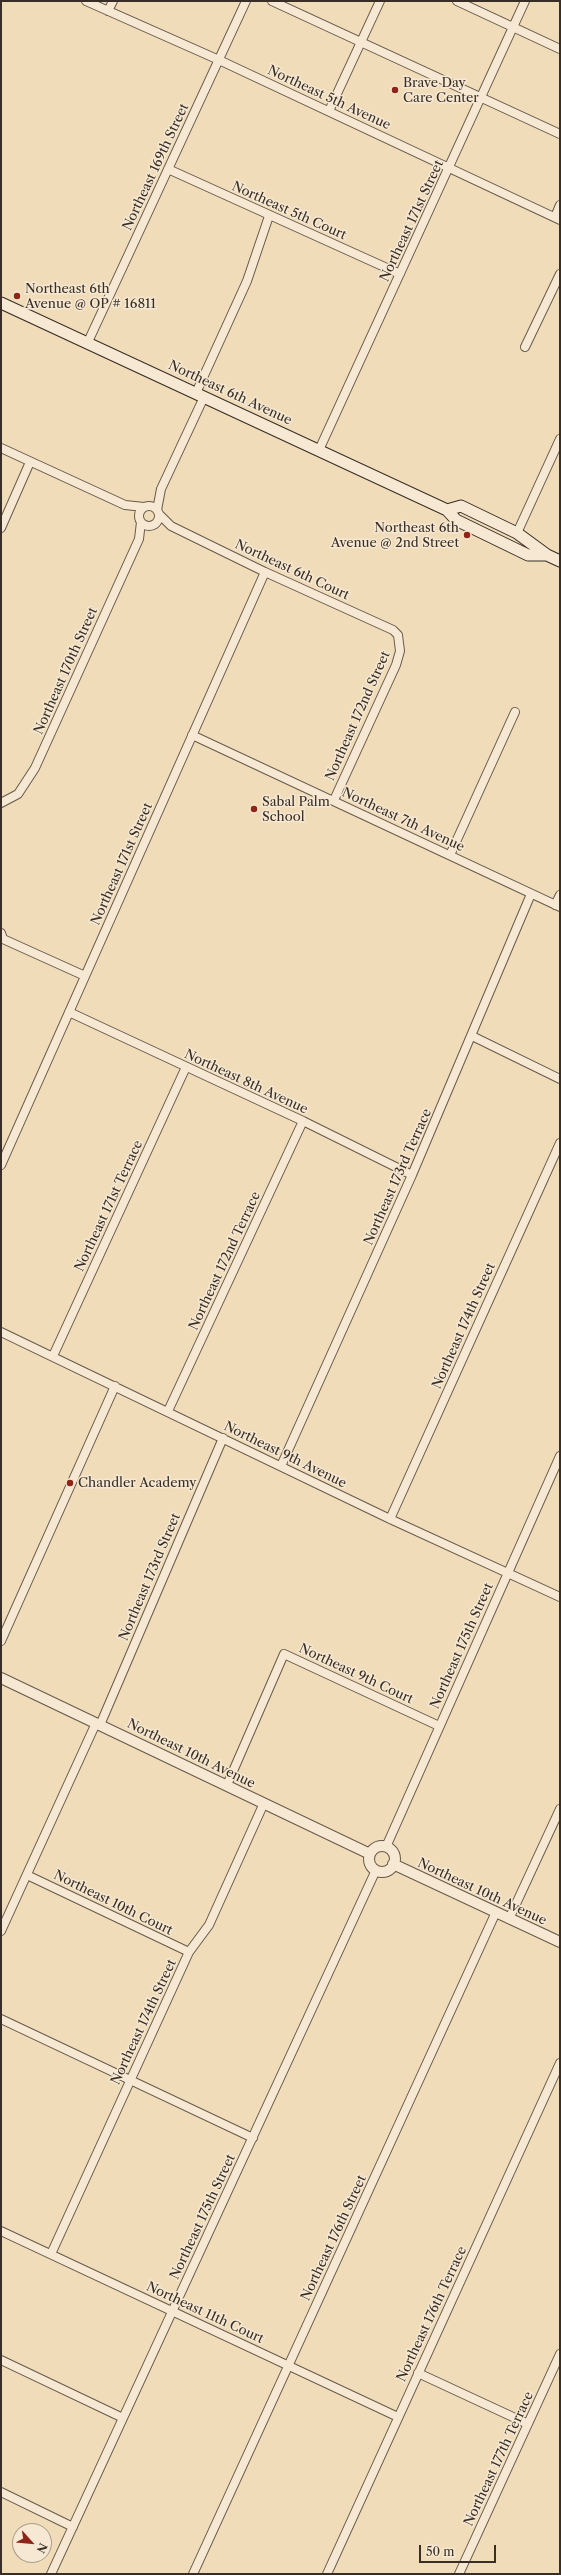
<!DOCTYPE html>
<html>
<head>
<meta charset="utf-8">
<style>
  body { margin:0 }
  #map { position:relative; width:561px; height:2575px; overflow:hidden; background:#f1dcba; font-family:"Libre Caslon Text",serif }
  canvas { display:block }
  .frame { position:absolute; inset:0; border:2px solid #382e25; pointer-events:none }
  .north { position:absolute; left:12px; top:2523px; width:40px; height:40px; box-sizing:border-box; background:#f6e8d2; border:1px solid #aa9e8d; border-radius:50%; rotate:117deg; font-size:11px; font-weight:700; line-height:16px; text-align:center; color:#382e25 }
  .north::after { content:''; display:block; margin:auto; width:14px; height:18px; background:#8f2418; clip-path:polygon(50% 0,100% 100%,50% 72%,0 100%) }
  .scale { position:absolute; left:419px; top:2545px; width:77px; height:18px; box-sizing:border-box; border:2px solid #382e25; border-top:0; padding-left:5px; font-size:12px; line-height:14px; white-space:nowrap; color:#382e25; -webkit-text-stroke:3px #f6e8d2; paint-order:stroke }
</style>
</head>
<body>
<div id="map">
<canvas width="561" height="2575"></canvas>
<div class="frame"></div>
<div class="north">N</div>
<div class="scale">50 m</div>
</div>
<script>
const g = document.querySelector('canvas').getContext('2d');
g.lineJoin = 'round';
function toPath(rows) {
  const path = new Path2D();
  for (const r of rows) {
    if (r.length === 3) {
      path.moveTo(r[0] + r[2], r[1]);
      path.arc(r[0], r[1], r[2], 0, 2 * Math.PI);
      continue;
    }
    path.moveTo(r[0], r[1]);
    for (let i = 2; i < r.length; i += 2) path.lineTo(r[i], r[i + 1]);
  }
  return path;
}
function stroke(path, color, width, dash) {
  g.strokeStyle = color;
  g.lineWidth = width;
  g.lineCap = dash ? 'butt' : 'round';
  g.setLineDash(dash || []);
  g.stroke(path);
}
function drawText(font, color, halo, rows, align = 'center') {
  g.font = font + ' "Libre Caslon Text",serif';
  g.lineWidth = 3;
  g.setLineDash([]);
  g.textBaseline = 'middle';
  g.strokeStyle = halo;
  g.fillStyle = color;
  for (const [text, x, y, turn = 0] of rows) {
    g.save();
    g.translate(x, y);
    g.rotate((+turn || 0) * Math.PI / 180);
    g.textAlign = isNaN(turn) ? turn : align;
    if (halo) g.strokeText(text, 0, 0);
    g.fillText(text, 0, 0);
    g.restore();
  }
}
const minor = toPath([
  [86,1,219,60,560,220],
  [272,1,560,134],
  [457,1,560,49],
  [108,11,113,1],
  [329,111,380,1],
  [168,169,400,274],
  [555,217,560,205],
  [87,344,246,1],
  [525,347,560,274],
  [196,393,247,281,269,216],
  [1,448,125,505,144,507],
  [319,450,525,1],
  [149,516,10],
  [157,510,161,489,204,397],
  [159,514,171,526,265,572,393,630,398,635,400,651,396,665,334,800],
  [1,528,30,462],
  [517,533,560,439],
  [192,735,560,907],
  [1,803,18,794,35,768,139,539,141,522],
  [450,855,515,712],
  [555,905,560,895],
  [1,933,3,939,85,976],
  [69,1012,303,1121,412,1175],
  [472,1036,560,1079],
  [1,1165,265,572],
  [1,1332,390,1519,560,1597],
  [53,1356,186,1067],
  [168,1411,303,1121],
  [281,1466,412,1175,531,894],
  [390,1519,560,1143],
  [1,1641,115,1386],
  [100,1725,223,1438],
  [227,1785,284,1654,439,1726],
  [386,1847,560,1456],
  [27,1875,189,1952],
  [509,1919,560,1809],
  [1,1931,96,1723],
  [1,2019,253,2138],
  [1,2231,398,2417],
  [51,2254,189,1952,209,1925,264,1803],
  [1,2360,123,2418],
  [418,2373,528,2424],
  [1,2492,73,2527],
  [51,2574,376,1870],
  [193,2574,496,1912],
  [327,2574,560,2063],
  [459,2574,560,2354]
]);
const tertiary = toPath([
  [1,1678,370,1854],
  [382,1859,13],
  [393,1864,560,1942]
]);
const secondary = toPath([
  [1,303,447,510,456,520,528,555,547,555],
  [447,510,461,506,517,533,547,555,560,561]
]);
const markers = [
  [395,90,4,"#8f2418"],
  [17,296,4,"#8f2418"],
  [467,535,4,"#8f2418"],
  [254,809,4,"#8f2418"],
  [70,1483,4,"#8f2418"]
];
const poiNames = [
  ["Brave Day",403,83],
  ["Care Center",403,98],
  ["Northeast 6th",25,289],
  ["Avenue @ OP # 16811",25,304],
  ["Northeast 6th",459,528,"right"],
  ["Avenue @ 2nd Street",459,543,"right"],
  ["Sabal Palm",262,802],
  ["School",262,817],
  ["Chandler Academy",78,1483]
];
const streetNames = [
  ["Northeast 5th Avenue",329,98,25],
  ["Northeast 169th Street",156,167,-65],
  ["Northeast 5th Court",289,211,24],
  ["Northeast 171st Street",412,221,-65],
  ["Northeast 6th Avenue",230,393,25],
  ["Northeast 6th Court",292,570,25],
  ["Northeast 170th Street",66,671,-66],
  ["Northeast 172nd Street",358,716,-66],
  ["Northeast 7th Avenue",403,820,25],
  ["Northeast 171st Street",122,864,-66],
  ["Northeast 8th Avenue",246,1082,25],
  ["Northeast 173rd Terrace",398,1177,-66],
  ["Northeast 171st Terrace",109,1206,-65],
  ["Northeast 172nd Terrace",225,1261,-65],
  ["Northeast 174th Street",464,1326,-66],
  ["Northeast 9th Avenue",285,1455,26],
  ["Northeast 173rd Street",150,1577,-67],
  ["Northeast 175th Street",462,1646,-66],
  ["Northeast 9th Court",356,1674,25],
  ["Northeast 10th Avenue",191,1754,26],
  ["Northeast 10th Avenue",482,1892,25],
  ["Northeast 10th Court",113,1903,26],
  ["Northeast 174th Street",144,2022,-65],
  ["Northeast 175th Street",203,2217,-65],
  ["Northeast 176th Street",334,2238,-65],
  ["Northeast 11th Court",205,2313,25],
  ["Northeast 176th Terrace",432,2314,-65],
  ["Northeast 177th Terrace",499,2459,-65]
];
stroke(minor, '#665a4a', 10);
stroke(tertiary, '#665a4a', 12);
stroke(secondary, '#382e25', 13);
stroke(minor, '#f6e8d2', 8);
stroke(tertiary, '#f6e8d2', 10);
stroke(secondary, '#f6e8d2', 11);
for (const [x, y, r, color] of markers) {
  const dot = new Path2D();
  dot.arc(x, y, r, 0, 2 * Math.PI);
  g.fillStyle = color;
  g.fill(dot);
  stroke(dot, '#f6e8d2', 1.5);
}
drawText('13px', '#382e25', '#f6e8d2', poiNames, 'left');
drawText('13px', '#382e25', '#f6e8d2', streetNames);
</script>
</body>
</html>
